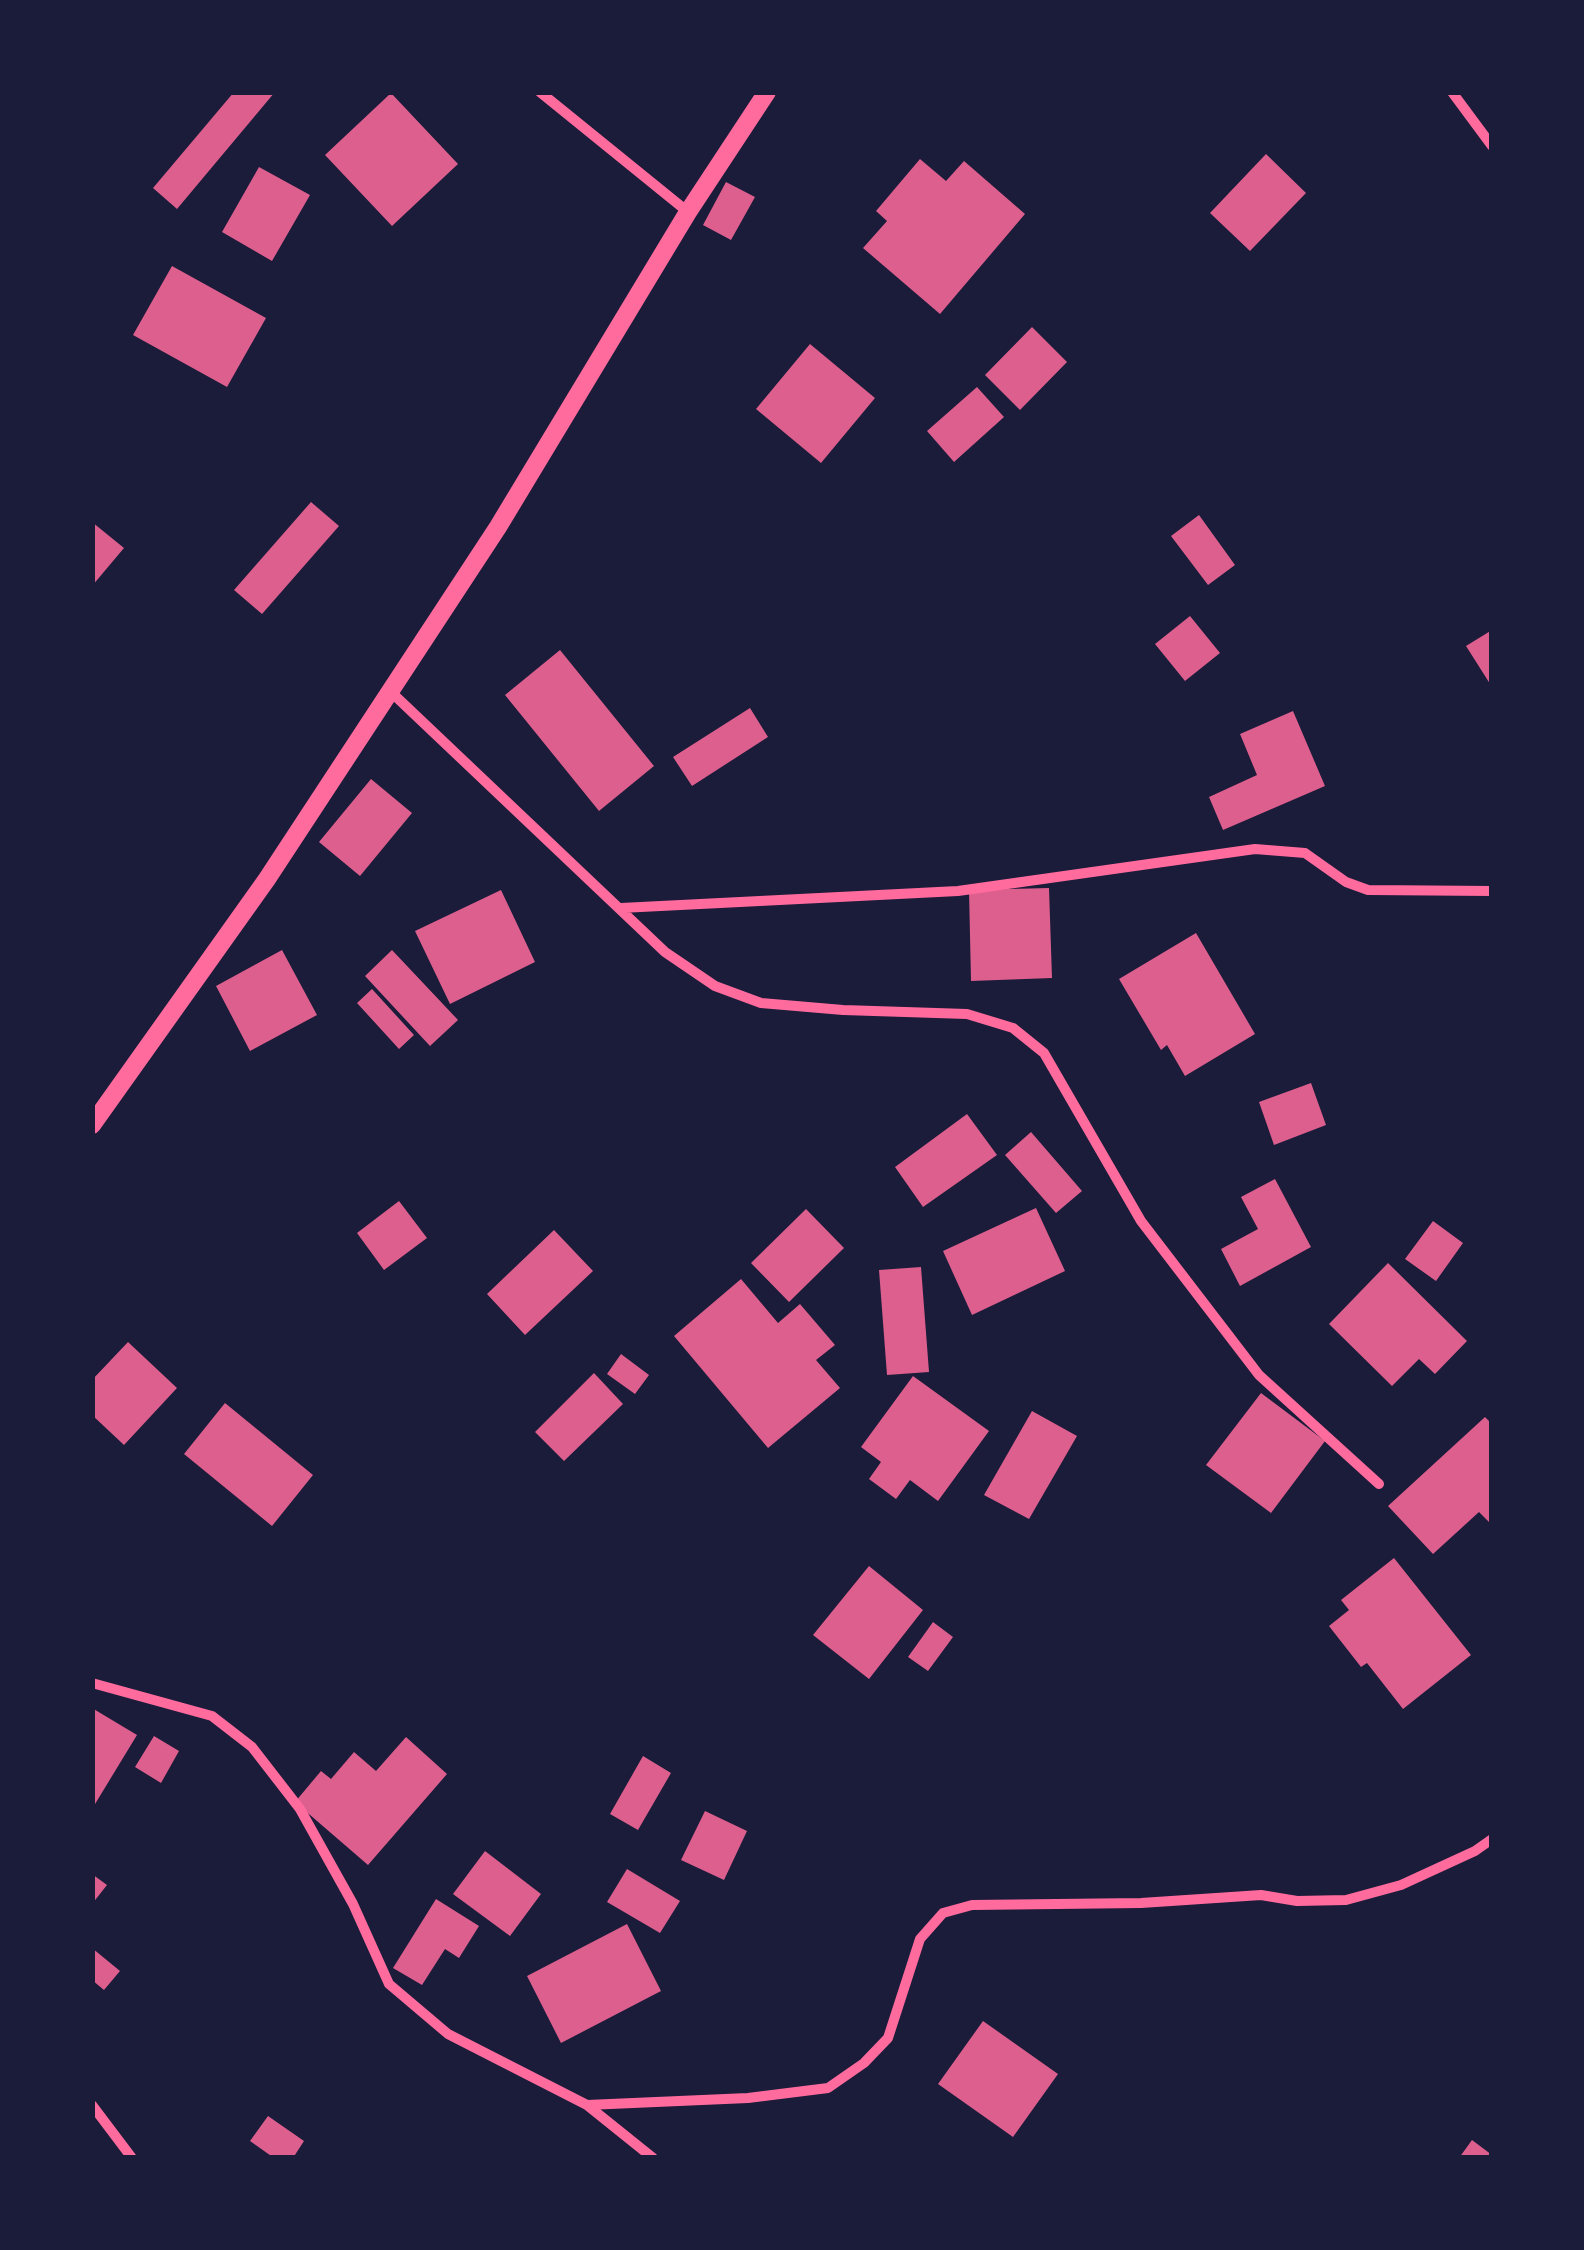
<!DOCTYPE html>
<html>
<head>
<meta charset="utf-8">
<style>
  body { margin:0 }
  #map { position:relative; width:1584px; height:2250px; overflow:hidden; background:#1b1b3a; font-family:"PT Sans Narrow",sans-serif }
  canvas { display:block }
  .frame { position:absolute; inset:0; border:95px solid #1b1b3a; pointer-events:none }
</style>
</head>
<body>
<div id="map">
<canvas width="1584" height="2250"></canvas>
<div class="frame"></div>
</div>
<script>
const g = document.querySelector('canvas').getContext('2d');
g.lineJoin = 'round';
function fillPath(path, color) {
  g.fillStyle = color;
  g.fill(path, 'evenodd');
}
function toPath(rows) {
  const path = new Path2D();
  for (const r of rows) {
    path.moveTo(r[0], r[1]);
    for (let i = 2; i < r.length; i += 2) path.lineTo(r[i], r[i + 1]);
  }
  return path;
}
function stroke(path, color, width, dash) {
  g.strokeStyle = color;
  g.lineWidth = width;
  g.lineCap = dash ? 'butt' : 'round';
  g.setLineDash(dash || []);
  g.stroke(path);
}
const building = toPath([
  [234,92,275,92,177,209,153,188],
  [391,93,458,164,392,226,325,155],
  [1266,154,1306,193,1250,251,1210,213],
  [920,159,946,181,964,161,1025,214,940,314,863,248,887,221,876,211],
  [259,167,310,195,272,261,222,232],
  [726,182,755,197,731,240,703,225],
  [172,266,266,318,227,387,133,335],
  [1032,327,1067,362,1020,410,985,375],
  [810,344,875,398,821,463,756,409],
  [977,387,1004,417,954,462,927,431],
  [311,502,339,526,262,614,234,590],
  [1199,515,1235,565,1208,585,1171,536],
  [92,522,124,548,92,586],
  [1190,616,1220,653,1185,681,1155,644],
  [1492,630,1492,687,1466,646],
  [560,650,654,766,599,811,505,695],
  [750,708,768,737,692,786,673,757],
  [1293,711,1325,786,1223,830,1209,797,1257,775,1240,734],
  [371,779,412,813,360,876,319,842],
  [1049,888,1052,978,971,981,969,890],
  [501,890,535,962,450,1004,415,931],
  [1196,933,1255,1034,1185,1076,1167,1045,1161,1050,1119,979],
  [282,950,317,1015,250,1051,216,986],
  [392,950,458,1020,430,1046,365,976],
  [372,989,414,1035,399,1049,357,1003],
  [1311,1083,1326,1125,1274,1145,1259,1102],
  [967,1114,997,1155,923,1207,895,1167],
  [1031,1132,1082,1191,1056,1213,1005,1155],
  [1275,1179,1311,1247,1240,1286,1221,1249,1258,1229,1241,1197],
  [399,1201,427,1238,384,1270,357,1233],
  [1036,1208,1065,1271,972,1315,943,1251],
  [806,1209,844,1248,789,1302,751,1263],
  [1433,1221,1463,1243,1436,1281,1405,1259],
  [554,1230,593,1271,525,1335,487,1294],
  [1388,1263,1467,1341,1435,1374,1419,1359,1392,1386,1329,1324],
  [921,1267,929,1372,887,1375,879,1270],
  [741,1279,778,1323,800,1304,835,1345,816,1360,840,1388,768,1448,674,1336],
  [128,1342,177,1388,124,1445,92,1415,92,1380],
  [621,1354,649,1375,635,1394,607,1374],
  [594,1373,623,1404,564,1461,535,1432],
  [913,1376,989,1431,938,1501,910,1480,896,1499,869,1479,881,1462,861,1447],
  [1261,1393,1325,1441,1271,1513,1206,1465],
  [225,1403,313,1475,272,1526,184,1454],
  [1032,1411,1077,1436,1029,1519,984,1495],
  [1485,1417,1492,1424,1492,1525,1479,1512,1433,1554,1388,1506],
  [1394,1558,1471,1655,1403,1709,1367,1663,1361,1667,1329,1626,1349,1610,1341,1600],
  [869,1566,923,1610,869,1679,813,1635],
  [933,1622,953,1637,928,1671,908,1657],
  [92,1708,137,1735,92,1809],
  [154,1736,179,1751,161,1783,135,1767],
  [406,1737,447,1774,368,1865,295,1802,321,1771,331,1779,354,1752,376,1771],
  [643,1756,671,1773,638,1830,610,1814],
  [705,1811,747,1831,724,1880,681,1860],
  [485,1851,541,1894,510,1936,453,1894],
  [627,1869,680,1901,660,1933,607,1902],
  [92,1874,107,1885,92,1904],
  [436,1899,479,1926,459,1958,445,1949,422,1985,393,1968],
  [627,1924,661,1991,561,2043,527,1976],
  [92,1948,120,1971,104,1990,92,1980],
  [983,2021,1058,2074,1013,2137,938,2084],
  [268,2116,304,2141,293,2158,274,2158,250,2141],
  [1472,2140,1492,2155,1492,2158,1459,2158]
]);
const minor = toPath([
  [540,92,688,212],
  [1452,92,1492,146],
  [390,691,665,952,715,986,761,1003,843,1010,967,1014,1013,1028,1044,1053,1141,1221,1259,1375,1379,1484],
  [621,908,958,891,1255,849,1305,853,1346,882,1368,890,1492,891],
  [92,1683,212,1716,252,1747,300,1809,353,1904,389,1984,448,2034,587,2105,653,2158],
  [92,2105,132,2158],
  [587,2105,748,2098,828,2088,864,2063,888,2038,920,1939,943,1913,972,1905,1141,1903,1261,1895,1297,1901,1346,1900,1401,1885,1475,1851,1492,1839]
]);
const tertiary = toPath([
  [92,1125,267,879,498,527,688,212,767,92]
]);
fillPath(building, '#dd5f8e');
stroke(minor, '#ff6b9d', 10);
stroke(tertiary, '#ff6b9d', 18);
</script>
</body>
</html>
